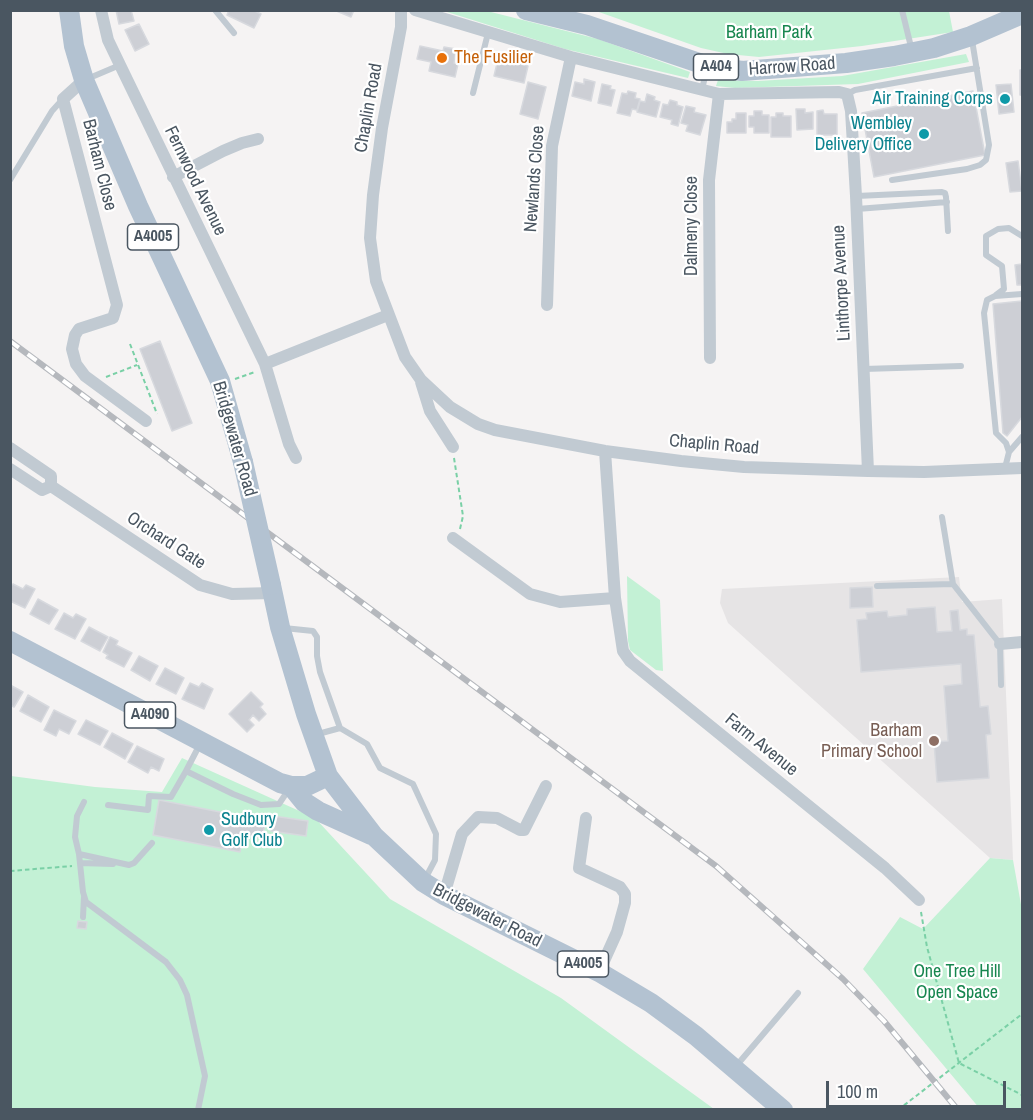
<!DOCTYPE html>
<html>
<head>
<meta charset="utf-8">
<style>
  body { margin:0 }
  #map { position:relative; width:1033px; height:1120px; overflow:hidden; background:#f5f3f3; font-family:"Archivo Narrow",sans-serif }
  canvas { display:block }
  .frame { position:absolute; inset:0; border:12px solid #4a5661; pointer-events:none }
  .scale { position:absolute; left:826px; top:1081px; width:180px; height:27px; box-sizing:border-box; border:3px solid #4a5661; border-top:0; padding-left:8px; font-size:18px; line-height:21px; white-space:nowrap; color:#4a5661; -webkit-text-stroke:4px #fff; paint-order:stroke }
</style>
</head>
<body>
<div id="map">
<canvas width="1033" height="1120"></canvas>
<div class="frame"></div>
<div class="scale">100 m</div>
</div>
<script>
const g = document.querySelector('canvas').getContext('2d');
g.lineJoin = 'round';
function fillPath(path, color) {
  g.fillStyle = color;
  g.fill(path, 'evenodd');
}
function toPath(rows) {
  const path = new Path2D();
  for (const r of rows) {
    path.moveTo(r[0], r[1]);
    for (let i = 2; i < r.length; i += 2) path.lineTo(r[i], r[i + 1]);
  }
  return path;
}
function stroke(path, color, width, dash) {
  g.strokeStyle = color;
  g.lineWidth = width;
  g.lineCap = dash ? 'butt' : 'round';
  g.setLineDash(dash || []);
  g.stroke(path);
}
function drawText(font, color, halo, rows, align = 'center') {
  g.font = font + ' "Archivo Narrow",sans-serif';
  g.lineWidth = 4.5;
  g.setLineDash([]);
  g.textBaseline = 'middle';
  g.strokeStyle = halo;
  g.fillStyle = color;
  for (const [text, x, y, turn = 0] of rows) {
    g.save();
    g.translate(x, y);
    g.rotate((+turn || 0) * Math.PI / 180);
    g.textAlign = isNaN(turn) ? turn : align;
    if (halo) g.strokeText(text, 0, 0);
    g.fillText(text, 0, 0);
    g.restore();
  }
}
const education = toPath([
  [959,577,962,602,1002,599,1013,860,990,858,728,623,720,603,722,589]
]);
const green = toPath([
  [444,11,487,11,598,39,690,72,688,78,565,49],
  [596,11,949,11,953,32,862,46,759,57,728,54,701,48],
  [966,54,969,62,858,84,735,88,716,86,718,80,758,81,842,76],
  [627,576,660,600,663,671,656,670,630,650,628,641],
  [182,758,315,818,390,899,561,998,714,1109,11,1110,11,776,95,787,162,792],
  [990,858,1013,860,1022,910,1022,1109,980,1109,863,969,900,917,923,929]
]);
const building = toPath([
  [116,10,131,10,134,21,119,24,116,10],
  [229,10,253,10,261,14,254,28,227,15,229,10],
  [334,10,354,10,351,17,334,10],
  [139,24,149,44,135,51,125,30,139,24],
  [420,46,443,51,444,47,456,49,454,63,458,64,455,77,429,71,431,62,417,59,420,46],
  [498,59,528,66,524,83,494,76,498,59],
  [1020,70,1022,70,1022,95,1020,95,1020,70],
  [584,79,595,82,591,101,572,96,575,82,584,84,584,79],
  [528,82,546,87,538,119,520,114,528,82],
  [602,84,611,86,610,89,615,90,611,106,598,103,602,84],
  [1011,84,1014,112,999,114,996,85,1011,84],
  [628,91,636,93,635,98,640,99,637,110,632,109,630,116,617,113,622,93,627,94,628,91],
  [973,91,985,155,874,177,862,113,973,91],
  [647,94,655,97,654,100,660,102,656,117,637,112,640,101,645,102,647,94],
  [670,100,677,102,677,105,683,107,678,126,671,124,672,120,660,117,663,104,668,105,670,100],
  [686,106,695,108,694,112,706,115,700,135,686,131,688,125,681,123,686,106],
  [796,109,805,109,805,113,813,112,813,129,797,130,796,109],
  [823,110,824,114,837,114,837,135,817,135,817,111,823,110],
  [754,111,762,111,762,115,769,115,769,133,754,133,754,127,749,127,749,116,754,116,754,111],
  [736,113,746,113,746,133,727,133,727,122,732,122,732,119,736,119,736,113],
  [776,113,783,113,783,116,791,116,791,137,771,137,771,117,776,117,776,113],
  [1018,161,1022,191,1010,192,1006,163,1018,161],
  [1022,264,1022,285,1017,285,1015,265,1022,264],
  [1022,301,1022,417,1007,436,1003,433,993,304,1022,301],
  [160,341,192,423,172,431,140,349,160,341],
  [13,584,23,589,26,585,35,589,25,608,10,601,10,587,13,584],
  [872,587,873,607,850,608,850,588,872,587],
  [38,599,58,610,49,624,30,614,38,599],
  [935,607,937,632,952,631,950,611,958,610,960,630,967,629,967,635,974,635,980,707,988,706,991,734,986,735,989,778,937,782,934,742,948,741,944,686,962,684,961,664,861,672,857,620,867,619,866,613,887,611,888,617,907,615,907,609,935,607],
  [64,613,73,618,76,614,86,619,75,639,55,629,64,613],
  [89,627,108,637,100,651,81,641,89,627],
  [110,637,118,641,116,645,132,653,124,667,106,658,108,655,103,652,110,637],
  [139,656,158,666,150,681,131,670,139,656],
  [165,668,184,678,176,694,156,684,165,668],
  [190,683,199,687,202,683,213,689,204,709,182,699,190,683],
  [10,685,23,692,14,707,10,705,10,685],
  [251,692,263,704,260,707,266,714,259,721,253,715,249,720,254,725,247,732,229,714,251,692],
  [28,695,49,707,41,722,20,711,28,695],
  [54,710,76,721,69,734,59,729,56,736,44,730,54,710],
  [86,720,108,731,100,745,78,734,86,720],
  [112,733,133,744,125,759,104,747,112,733],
  [137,746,164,759,159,771,151,767,148,773,128,762,137,746],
  [159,800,266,821,262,838,243,834,240,852,153,835,159,800],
  [273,816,308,821,306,836,271,831,273,816],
  [78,921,87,922,86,929,77,928,78,921]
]);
const path = toPath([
  [130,344,157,414],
  [106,377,137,365],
  [235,379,255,372],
  [454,458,463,516,460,529],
  [10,871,72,866],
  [921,912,927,947,959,1063,1022,1095],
  [898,1110,1022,1014]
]);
const service = toPath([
  [215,10,234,33],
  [902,10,912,51],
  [87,79,120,65],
  [702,89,707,69],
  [473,93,488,33],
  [847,94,855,90,977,68],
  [10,180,52,111,62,100],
  [892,180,967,169,980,165,986,160,989,145,972,40],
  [857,196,942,192,945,193,946,197,948,231],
  [857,209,947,202],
  [996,295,1004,289,1002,266,986,255,986,236,998,229,1009,228,1022,236],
  [864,369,961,366],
  [1009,452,1006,443,996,433,984,313,987,300,995,296,1022,294],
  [1005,468,1009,452,1022,437],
  [942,517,953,584],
  [877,586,953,584,1000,644,1001,685],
  [284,628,313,631,317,637,317,656,320,672,340,728,367,744,380,768,413,784,436,834,435,860,425,879],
  [318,734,340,728],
  [200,744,186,771,233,794,261,805,279,804,289,789],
  [84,802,77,816,75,837,79,854,129,865,134,863,152,843],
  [108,805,148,810,149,796,171,797,186,771],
  [79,854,83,892,86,902,166,962,180,980,187,995,205,1076,198,1110],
  [80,863,113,864],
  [83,917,84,897],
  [737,1065,798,993]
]);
const minor = toPath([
  [101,10,108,40,120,65,265,364,289,444,296,458],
  [401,10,401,27,382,128,373,195,370,238,376,281,405,357,421,380,450,407,478,424,495,430,605,451,681,461,744,467,868,471,924,472,1022,468],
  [415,10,571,57,719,94,839,92,847,94,851,111,856,196,868,471],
  [84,80,63,99,117,305,113,318,79,329,75,335,72,349,76,364,85,376,146,421],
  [173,177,223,151,242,143,258,139],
  [547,305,552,146,571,57],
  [710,358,709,180,719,94],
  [265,364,388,315],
  [421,382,430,411,453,447],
  [10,448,51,476,51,486],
  [605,451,615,598,623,651,630,661,885,868,919,900],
  [10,469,42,490,51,486],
  [51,486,200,585,232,594,273,593],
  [453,538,530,594,560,602,615,598],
  [1000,644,1022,642],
  [586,818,579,868,620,887,625,894,625,903,617,932,599,972],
  [444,895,462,834,478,817,497,818,520,830,524,830,546,786]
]);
const primary = toPath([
  [69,10,74,46,84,80,138,206,220,381,243,462],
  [526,10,587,25,708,66,742,71,846,63,894,56,934,48,971,36,1022,14],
  [271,585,280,627,306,714,328,776,374,836,423,882,444,895,599,972,651,1003,696,1036,783,1110],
  [10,641,280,783,291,786,307,786,328,776],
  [291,786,304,802,318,811,371,835]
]);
const rail = toPath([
  [10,341,716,866,843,979,884,1021,958,1110]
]);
const primaryBridge = toPath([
  [243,462,271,585]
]);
const markers = [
  [442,58,6,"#e8710a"],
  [1005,99,6,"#0f9aa8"],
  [924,134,6,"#0f9aa8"],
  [934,741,6,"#8d6e63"],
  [209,830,6,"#0f9aa8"]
];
const shields = [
  [716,67,45],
  [153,237,51],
  [150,715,51],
  [583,964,51]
];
const shieldNames = [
  ["A404",716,67],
  ["A4005",153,237],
  ["A4090",150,715],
  ["A4005",583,964]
];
const parkNames = [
  ["Barham Park",769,33],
  ["One Tree Hill",957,972],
  ["Open Space",957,993]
];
const foodNames = [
  ["The Fusilier",454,58]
];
const streetNames = [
  ["Harrow Road",792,67,-4],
  ["Chaplin Road",369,108,-80],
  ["Barham Close",99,165,76],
  ["Newlands Close",535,179,-86],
  ["Fernwood Avenue",195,181,64],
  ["Dalmeny Close",692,226,-90],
  ["Linthorpe Avenue",842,283,-93],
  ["Bridgewater Road",234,439,74],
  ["Chaplin Road",714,445,5],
  ["Orchard Gate",166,541,33],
  ["Farm Avenue",761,745,39],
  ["Bridgewater Road",487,916,27]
];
const cultureNames = [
  ["Air Training Corps",993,99],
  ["Wembley",912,124],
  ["Delivery Office",912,145],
  ["Sudbury",221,820,"left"],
  ["Golf Club",221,841,"left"]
];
const educationNames = [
  ["Barham",922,731],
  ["Primary School",922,752]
];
fillPath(education, '#e6e4e5');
fillPath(green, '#c3f1d5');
fillPath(building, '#cdcfd5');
stroke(building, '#d7d9de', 1.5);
stroke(path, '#7ad0a6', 2, [4.5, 3]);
stroke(service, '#c1cad2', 6);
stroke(minor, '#c1cad2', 12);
stroke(primary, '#b3c2d1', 20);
stroke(rail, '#b5b8bd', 6);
stroke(rail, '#fff', 4, [11]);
stroke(primaryBridge, '#b3c2d1', 20);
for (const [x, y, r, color] of markers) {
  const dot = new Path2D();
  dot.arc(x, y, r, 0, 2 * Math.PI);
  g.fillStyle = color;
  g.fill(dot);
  stroke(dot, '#fff', 2);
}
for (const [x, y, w] of shields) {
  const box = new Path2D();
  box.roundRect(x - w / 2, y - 13, w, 26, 4.5);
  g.fillStyle = '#fff';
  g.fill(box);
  stroke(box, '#4a5661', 1.5);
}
drawText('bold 16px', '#4a5661', null, shieldNames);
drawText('18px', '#17864f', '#fff', parkNames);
drawText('18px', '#c56008', '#fff', foodNames, 'left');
drawText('18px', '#4a5661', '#fff', streetNames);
drawText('18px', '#0d838f', '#fff', cultureNames, 'right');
drawText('18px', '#785e54', '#fff', educationNames, 'right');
</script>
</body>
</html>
